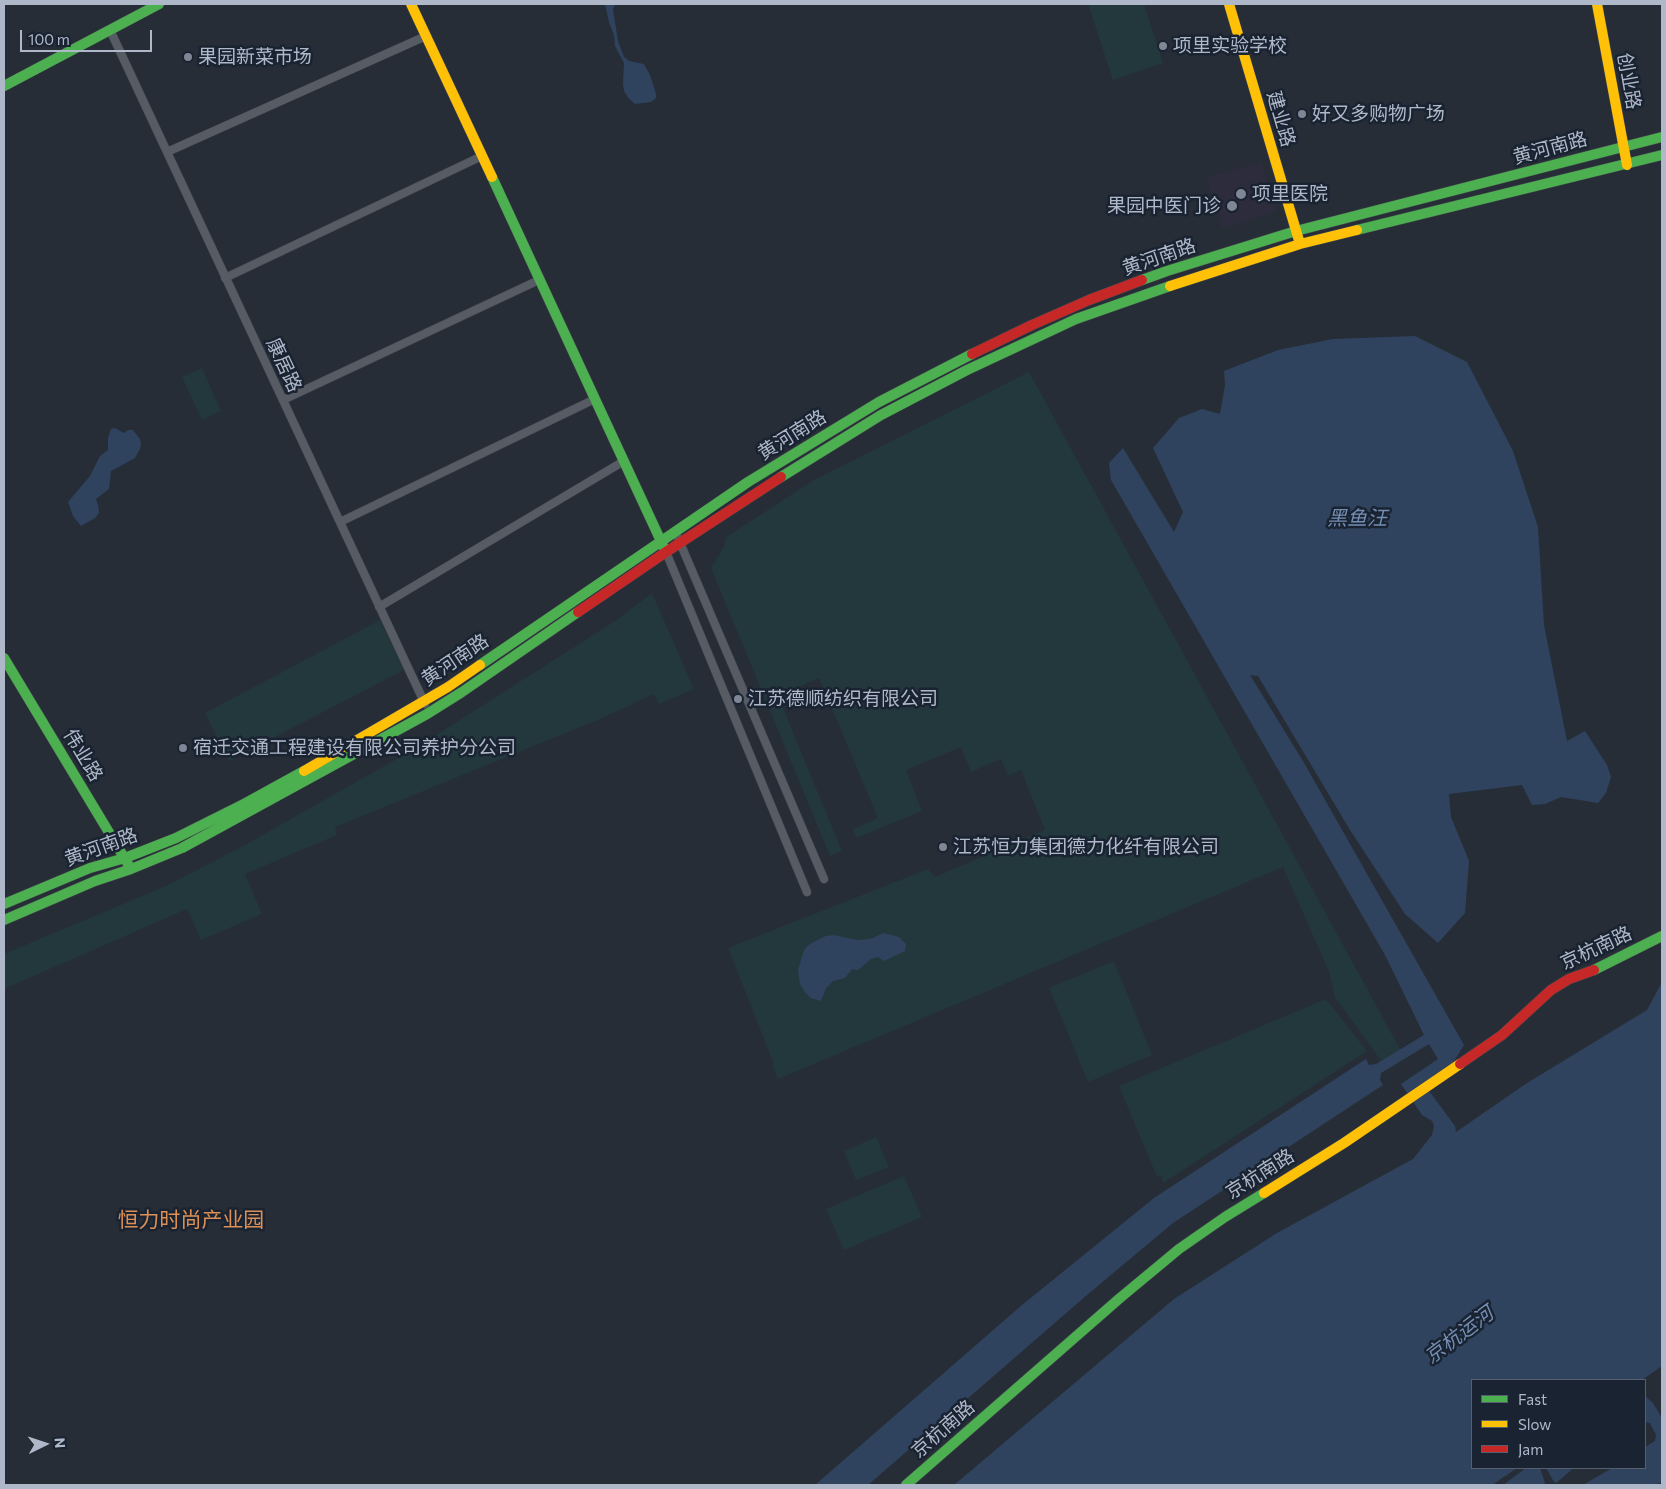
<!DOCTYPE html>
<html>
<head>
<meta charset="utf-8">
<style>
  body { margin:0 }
  #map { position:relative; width:1666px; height:1489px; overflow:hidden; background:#262d36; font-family:Commissioner,sans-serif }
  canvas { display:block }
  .frame { position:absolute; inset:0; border:5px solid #afb8c8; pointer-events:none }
  .legend { position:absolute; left:1471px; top:1379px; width:175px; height:90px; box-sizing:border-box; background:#192331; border:1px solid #555f6d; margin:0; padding:6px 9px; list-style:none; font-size:15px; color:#afb8c8 }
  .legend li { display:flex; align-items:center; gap:10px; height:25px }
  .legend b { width:25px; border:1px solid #555f6d }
  .north { position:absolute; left:20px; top:1419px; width:50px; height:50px; -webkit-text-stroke:4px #192331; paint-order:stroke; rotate:86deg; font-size:14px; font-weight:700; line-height:20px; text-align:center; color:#afb8c8 }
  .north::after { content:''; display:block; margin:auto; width:18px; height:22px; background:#afb8c8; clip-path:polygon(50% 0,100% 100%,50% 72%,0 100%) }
  .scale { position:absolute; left:20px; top:30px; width:132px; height:22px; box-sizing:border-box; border:2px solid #afb8c8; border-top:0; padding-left:6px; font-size:15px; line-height:18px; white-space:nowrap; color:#afb8c8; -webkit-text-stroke:4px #192331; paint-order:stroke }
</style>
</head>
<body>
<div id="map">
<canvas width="1666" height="1489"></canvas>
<div class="frame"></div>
<ul class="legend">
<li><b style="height:6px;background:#4caf50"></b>Fast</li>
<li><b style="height:6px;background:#ffc107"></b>Slow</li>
<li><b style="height:6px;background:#c62828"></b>Jam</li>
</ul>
<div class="north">N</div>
<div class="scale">100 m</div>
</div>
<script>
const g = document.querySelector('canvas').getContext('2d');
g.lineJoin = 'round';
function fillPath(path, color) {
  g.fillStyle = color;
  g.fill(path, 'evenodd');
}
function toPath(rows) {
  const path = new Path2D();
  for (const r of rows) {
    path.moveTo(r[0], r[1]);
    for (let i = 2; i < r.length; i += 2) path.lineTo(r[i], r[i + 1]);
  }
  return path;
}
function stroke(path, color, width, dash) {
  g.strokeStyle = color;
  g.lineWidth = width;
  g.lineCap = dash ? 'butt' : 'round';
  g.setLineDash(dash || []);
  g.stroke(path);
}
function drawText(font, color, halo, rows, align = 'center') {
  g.font = font + ' Commissioner,"Noto Sans SC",sans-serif';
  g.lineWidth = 5;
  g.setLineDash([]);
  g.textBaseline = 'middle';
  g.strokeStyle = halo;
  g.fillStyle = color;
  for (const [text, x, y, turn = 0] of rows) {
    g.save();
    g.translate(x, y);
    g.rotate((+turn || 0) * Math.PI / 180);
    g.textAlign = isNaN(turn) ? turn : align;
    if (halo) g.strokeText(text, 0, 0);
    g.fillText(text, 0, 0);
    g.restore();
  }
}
const medical = toPath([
  [1262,162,1276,211,1222,229,1207,177]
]);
const green = toPath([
  [1088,4,1144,4,1163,63,1113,80],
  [202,368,221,411,202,420,182,377],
  [1029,372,1405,1058,1387,1069,1335,997,1329,972,1283,867,778,1079,772,1066,774,1064,728,948,928,869,935,877,1045,830,1021,770,1008,776,1001,759,971,772,961,747,906,770,922,811,856,838,853,829,878,818,819,678,778,696,842,851,830,856,711,568,725,545,725,538,814,480],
  [652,593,694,689,659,704,654,694,600,719,335,827,337,835,245,874,262,914,201,940,187,909,4,989,4,954,166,886,245,845,416,748,615,621],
  [380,620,404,670,229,761,205,713],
  [1114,961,1152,1055,1088,1082,1049,988],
  [1326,999,1367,1051,1163,1183,1161,1175,1157,1177,1119,1086],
  [876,1137,889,1167,856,1180,844,1151],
  [904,1176,922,1217,844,1250,826,1209]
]);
const water = toPath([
  [605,4,615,4,613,10,618,41,624,57,629,61,644,64,650,75,656,94,656,98,651,102,635,104,629,99,624,91,623,84,624,63,615,46,614,35,609,22],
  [1415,336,1467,362,1513,451,1538,527,1544,625,1567,741,1585,731,1607,765,1611,777,1606,793,1598,803,1561,797,1545,804,1532,805,1522,785,1449,794,1451,817,1469,861,1465,913,1438,943,1405,914,1350,830,1258,676,1250,675,1303,761,1464,1045,1451,1066,1424,1084,1455,1126,1456,1132,1527,1083,1647,1010,1662,982,1662,1366,1642,1380,1472,1380,1472,1468,1517,1468,1492,1485,954,1485,1174,1299,1277,1233,1413,1159,1432,1135,1434,1126,1432,1121,1422,1115,1401,1084,1438,1059,1429,1044,1381,1073,1380,1080,1383,1085,1173,1223,1087,1295,868,1485,815,1485,1022,1305,1154,1198,1366,1059,1369,1065,1376,1064,1424,1035,1385,955,1111,480,1109,463,1123,448,1174,532,1183,512,1153,448,1179,418,1202,409,1220,414,1225,385,1224,371,1278,350,1333,339],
  [115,428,124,433,128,430,133,430,140,439,141,444,140,449,135,458,111,471,109,489,96,499,98,505,99,513,95,518,81,526,73,516,68,502,90,476,100,456,108,450,108,438,111,429],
  [884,933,899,937,906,944,905,951,884,961,878,957,871,959,858,970,852,969,845,978,833,981,826,988,821,1001,811,998,804,991,800,984,798,970,804,950,810,944,826,936,834,935,857,940,870,939],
  [1645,1396,1653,1403,1662,1418,1662,1482,1655,1485,1583,1485,1612,1468,1645,1468,1645,1447,1655,1441,1656,1435,1650,1423,1645,1422],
  [1526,1468,1540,1468,1545,1483,1544,1485,1503,1485],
  [1546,1468,1573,1468,1568,1473,1556,1483,1554,1482]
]);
const street = toPath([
  [110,30,425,704],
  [167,152,426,36],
  [225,278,482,156],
  [283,400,539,280],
  [340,522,595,399],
  [675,531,824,879],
  [666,552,807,892],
  [379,607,624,461]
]);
const fast = toPath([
  [4,86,159,4],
  [492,177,666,552],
  [1357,230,1662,155],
  [1142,280,1167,271,1296,231,1662,137],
  [781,477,881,415,967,370,1076,319,1170,286],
  [4,658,131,869],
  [480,665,748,482,879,402,972,354],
  [4,904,90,868,125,858,176,838,244,804,304,771],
  [4,920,95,881,131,869,182,848,427,714,462,692,578,612],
  [1594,970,1662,936],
  [906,1485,1120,1298,1179,1249,1225,1217,1264,1193]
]);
const slow = toPath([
  [411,4,492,177],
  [1229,4,1300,244],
  [1597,4,1627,165],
  [1170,286,1300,244,1357,230],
  [304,771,448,687,480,665],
  [1264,1193,1344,1143,1460,1064]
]);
const jam = toPath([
  [972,354,1032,325,1089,300,1142,280],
  [578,612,666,552,781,477],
  [1460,1064,1502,1035,1551,990,1569,979,1594,970]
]);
const markers = [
  [1163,46,5,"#7f8795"],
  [188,57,5,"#7f8795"],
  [1302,114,5,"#7f8795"],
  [1241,194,6,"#7f8795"],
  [1232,206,6,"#7f8795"],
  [738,699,5,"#7f8795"],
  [183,748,5,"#7f8795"],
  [943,847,5,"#7f8795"]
];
const poiNames = [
  ["项里实验学校",1173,46],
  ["果园新菜市场",198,57],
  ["好又多购物广场",1312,114],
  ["项里医院",1252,194],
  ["果园中医门诊",1221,206,"right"],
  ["江苏德顺纺织有限公司",748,699],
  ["宿迁交通工程建设有限公司养护分公司",193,748],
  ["江苏恒力集团德力化纤有限公司",953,847]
];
const streetNames = [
  ["创业路",1629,81,80],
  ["建业路",1281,119,74],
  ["黄河南路",1550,148,-15],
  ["黄河南路",1159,257,-19],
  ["康居路",284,365,65],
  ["黄河南路",792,435,-32],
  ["黄河南路",455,660,-34],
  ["伟业路",83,755,59],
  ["黄河南路",101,847,-20],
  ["京杭南路",1596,948,-25],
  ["京杭南路",1260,1174,-32],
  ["京杭南路",943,1429,-41]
];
const waterNames = [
  ["黑鱼汪",1357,518],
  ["京杭运河",1459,1335,-37]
];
const quarterNames = [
  ["恒力时尚产业园",191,1220]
];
fillPath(medical, '#2d2c3c');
fillPath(green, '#23383c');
fillPath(water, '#2f435f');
stroke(street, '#43474e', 9);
stroke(fast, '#43474e', 11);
stroke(slow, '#43474e', 11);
stroke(jam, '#43474e', 11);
stroke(street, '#565b64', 8);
stroke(fast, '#4caf50', 10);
stroke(slow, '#ffc107', 10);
stroke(jam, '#c62828', 10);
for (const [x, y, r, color] of markers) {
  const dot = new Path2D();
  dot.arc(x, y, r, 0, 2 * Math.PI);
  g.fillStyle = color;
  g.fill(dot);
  stroke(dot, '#192331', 2);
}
drawText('19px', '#afb8c8', '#192331', poiNames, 'left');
drawText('19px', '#afb8c8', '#192331', streetNames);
drawText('italic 20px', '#748eb3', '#192331', waterNames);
drawText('21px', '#dd9055', '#192331', quarterNames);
</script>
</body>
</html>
